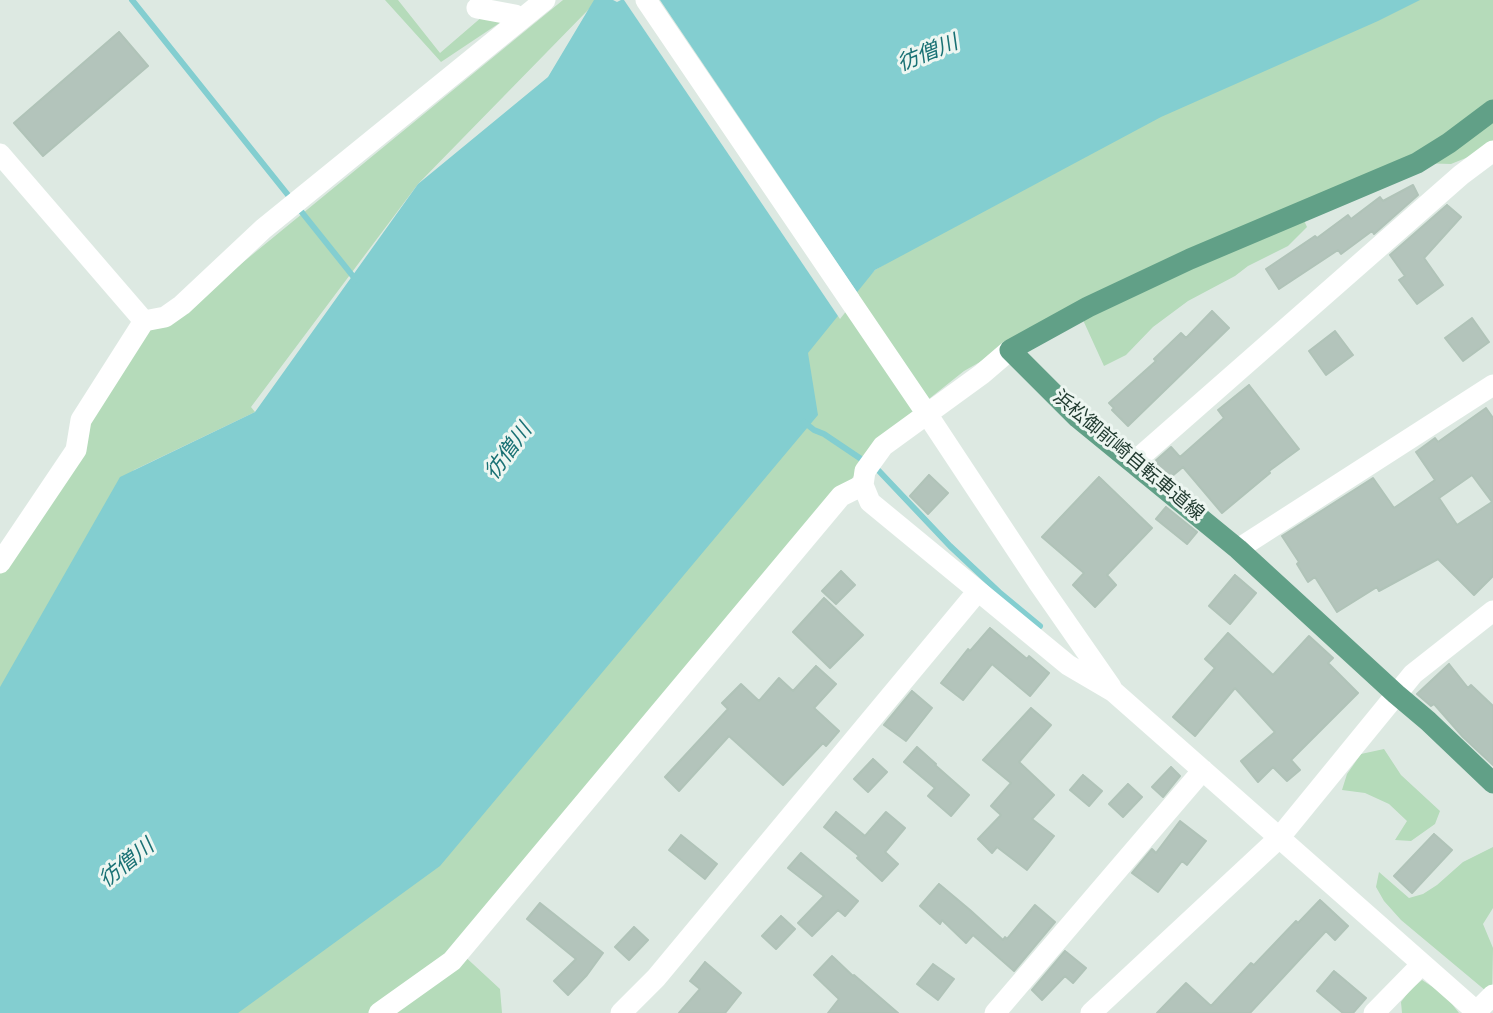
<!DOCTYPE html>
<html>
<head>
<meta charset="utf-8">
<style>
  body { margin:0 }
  canvas { display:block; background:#dde9e2 }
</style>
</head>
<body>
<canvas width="1493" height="1013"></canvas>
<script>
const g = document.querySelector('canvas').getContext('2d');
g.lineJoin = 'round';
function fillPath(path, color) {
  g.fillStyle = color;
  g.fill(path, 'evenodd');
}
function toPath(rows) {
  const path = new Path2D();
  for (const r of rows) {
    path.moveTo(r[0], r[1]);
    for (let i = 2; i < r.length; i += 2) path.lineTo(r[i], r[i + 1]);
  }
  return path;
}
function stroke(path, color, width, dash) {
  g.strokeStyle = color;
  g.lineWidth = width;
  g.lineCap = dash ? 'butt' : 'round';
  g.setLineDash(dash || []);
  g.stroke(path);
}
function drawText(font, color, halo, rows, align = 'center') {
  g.font = font + ' Signika,"Noto Sans JP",sans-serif';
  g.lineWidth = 6;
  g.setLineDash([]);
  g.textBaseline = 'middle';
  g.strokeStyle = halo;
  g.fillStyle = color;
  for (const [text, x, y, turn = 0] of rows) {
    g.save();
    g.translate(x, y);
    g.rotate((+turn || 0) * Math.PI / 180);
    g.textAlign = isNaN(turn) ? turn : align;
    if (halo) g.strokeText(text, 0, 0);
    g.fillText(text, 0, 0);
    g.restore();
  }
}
const green = toPath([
  [385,0,398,0,440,53,483,16,501,22,441,62],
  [563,0,612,0,589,9,418,184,251,407,255,412,134,470,0,696,0,563,92,419,144,329,164,327],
  [1330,0,1493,0,1493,147,1451,164,1417,163,1301,214,1307,227,1288,246,1248,266,1235,276,1188,301,1153,327,1126,355,1104,366,1083,320,1017,341,964,371,895,426,727,631,460,952,500,989,502,1013,224,1013,793,353,875,270],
  [1384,749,1401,775,1440,811,1435,824,1411,841,1395,840,1407,821,1389,804,1365,793,1342,790,1347,774,1361,754],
  [1493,847,1493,908,1483,924,1493,948,1492,996,1401,920,1384,901,1376,887,1379,872,1409,898,1423,894,1437,885,1463,862],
  [1422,980,1445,995,1459,1013,1402,1013,1401,1002,1410,990]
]);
const water = toPath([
  [594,0,613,0,617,2,621,0,1420,0,1378,21,1161,117,875,270,808,353,818,415,440,866,238,1013,0,1013,0,687,120,477,255,412,418,184,548,77]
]);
const pier = toPath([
  [624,0,660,0,859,295,840,319]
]);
const stream = toPath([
  [132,0,356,280],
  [804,422,814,430,824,434,879,471,950,546,999,592,1040,626]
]);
const building = toPath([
  [119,32,148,66,43,156,14,123,119,32],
  [1413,185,1418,195,1374,234,1372,231,1341,254,1338,250,1279,289,1266,269,1315,236,1317,238,1348,215,1351,219,1380,197,1383,201,1413,185],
  [1447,205,1461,217,1424,258,1443,285,1417,304,1399,280,1405,276,1390,255,1447,205],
  [1212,311,1229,328,1128,426,1112,410,1114,408,1109,403,1156,361,1154,359,1181,333,1186,338,1212,311],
  [1472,318,1489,342,1463,361,1445,338,1472,318],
  [1335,331,1353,355,1326,375,1309,351,1335,331],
  [1249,385,1299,449,1269,471,1270,473,1222,513,1183,467,1171,477,1153,463,1171,447,1180,457,1224,418,1218,410,1249,385],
  [1486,408,1493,418,1493,576,1474,595,1438,559,1379,591,1377,587,1337,612,1315,577,1308,582,1297,564,1299,562,1282,536,1373,478,1394,508,1435,480,1416,452,1435,438,1438,442,1486,408],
  [1472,475,1492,502,1457,525,1439,498,1472,475],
  [929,475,948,493,928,514,910,496,929,475],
  [1099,477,1152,528,1107,575,1116,585,1095,607,1073,585,1084,573,1042,537,1099,477],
  [1166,507,1197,532,1187,544,1156,519,1166,507],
  [841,571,855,585,836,604,822,591,841,571],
  [1235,575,1256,593,1230,624,1209,606,1235,575],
  [824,598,863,635,830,668,793,632,824,598],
  [990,628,1027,659,1029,656,1049,673,1030,696,992,664,963,700,941,683,968,649,970,651,990,628],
  [1228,633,1273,675,1309,636,1333,658,1328,663,1358,693,1291,760,1300,770,1287,781,1273,767,1258,782,1241,761,1275,732,1235,688,1195,736,1173,717,1215,668,1205,659,1228,633],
  [1449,664,1468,688,1471,685,1493,706,1493,765,1463,737,1434,704,1431,706,1417,694,1449,664],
  [816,666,836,684,814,708,839,731,826,746,823,743,783,785,729,736,679,791,665,777,728,709,722,703,741,684,759,701,779,678,793,691,816,666],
  [912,691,932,708,906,741,884,725,912,691],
  [1031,708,1051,725,1019,762,1054,795,1032,819,1054,836,1027,870,997,847,992,853,978,839,1001,815,991,806,1011,783,983,760,1031,708],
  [917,747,936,764,935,765,969,795,951,816,928,796,935,788,904,762,917,747],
  [873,759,887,772,868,792,854,779,873,759],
  [1171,767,1180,776,1163,797,1152,787,1171,767],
  [1083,775,1102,791,1089,806,1070,790,1083,775],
  [1128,784,1142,797,1123,817,1109,804,1128,784],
  [836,812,865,836,886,812,905,828,885,852,898,864,882,881,857,858,859,856,824,827,836,812],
  [1180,821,1206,841,1187,865,1182,861,1158,892,1132,873,1152,849,1156,853,1180,821],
  [1434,834,1452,850,1412,893,1394,876,1434,834],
  [681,835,717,864,705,879,669,850,681,835],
  [801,853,858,901,845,916,838,910,812,936,798,923,824,896,788,868,801,853],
  [939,884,970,910,1003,940,1005,937,1007,939,1035,905,1055,922,1014,971,973,935,966,943,942,920,940,924,920,906,939,884],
  [1320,900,1348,926,1335,940,1326,931,1250,1013,1157,1013,1186,983,1211,1006,1251,963,1254,965,1296,921,1298,923,1320,900],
  [540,903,603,953,587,975,568,995,554,981,576,959,527,919,540,903],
  [781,916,795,929,776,949,762,936,781,916],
  [634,927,648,940,629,960,615,947,634,927],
  [1065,951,1086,968,1073,983,1065,976,1042,1000,1032,990,1065,951],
  [832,956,853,976,854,975,898,1013,828,1013,839,999,814,975,832,956],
  [705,962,741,993,725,1013,679,1013,700,989,690,981,705,962],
  [933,964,954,979,938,1000,917,984,933,964],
  [1334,971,1366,998,1353,1013,1343,1013,1317,991,1334,971]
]);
const minor = toPath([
  [646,0,927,414,1038,582,1111,687],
  [477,8,515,15,519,21],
  [0,154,144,321],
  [1010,350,982,374,883,446,865,471,863,485,870,502,1068,665,1114,692,1478,1013],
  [1133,463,1461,175,1493,151],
  [1238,549,1493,385],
  [0,563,76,450,81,420,144,321,165,317,182,305,263,229,545,0],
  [1476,1012,1493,995],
  [379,1013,452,961,841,496,863,485],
  [621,1013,656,978,978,591],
  [995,1013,1203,770],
  [1091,1013,1279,838,1413,674,1493,611],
  [1374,1013,1422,964]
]);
const major = toPath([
  [1493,110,1449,143,1417,163,1190,259,1088,307,1010,350,1078,418,1238,549,1396,694,1428,721,1493,783]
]);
const streetNames = [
  ["浜松御前崎自転車道線",1128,456,40]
];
const waterNames = [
  ["彷僧川",928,54,-22],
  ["彷僧川",509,452,-54],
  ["彷僧川",127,864,-39]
];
fillPath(green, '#b5dbba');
fillPath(water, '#83ced0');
fillPath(pier, '#dde9e2');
stroke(stream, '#83ced0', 6);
fillPath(building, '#b3c4bb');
stroke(building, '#b0c3b8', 2);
stroke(minor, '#fff', 21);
stroke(major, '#61a087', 21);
drawText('19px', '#1f392e', '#edf6f1', streetNames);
drawText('italic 21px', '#197174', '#edf6f1', waterNames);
</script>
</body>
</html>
